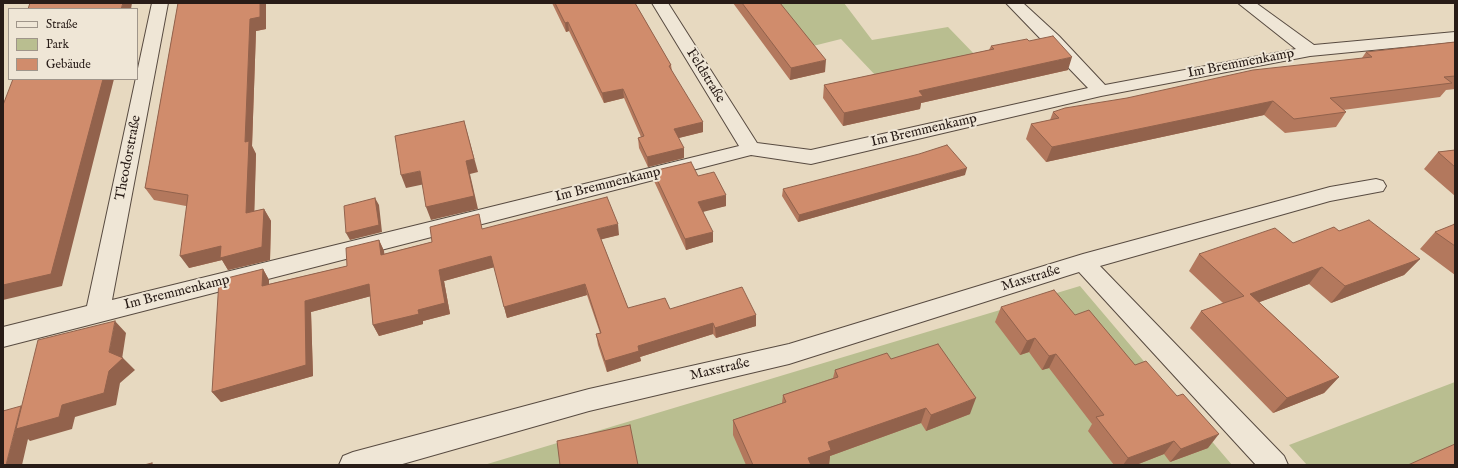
<!DOCTYPE html>
<html>
<head>
<meta charset="utf-8">
<style>
  body { margin:0 }
  #map { position:relative; width:1458px; height:468px; overflow:hidden; background:#e7d9c0; font-family:"IM FELL English",serif }
  canvas { display:block }
  .frame { position:absolute; inset:0; border:4px solid #281c17; pointer-events:none }
  .legend { position:absolute; left:8px; top:8px; width:130px; height:72px; box-sizing:border-box; background:#efe6d6; border:1px solid #9f958a; margin:0; padding:5px 7px; list-style:none; font-size:12px; color:#281c17 }
  .legend li { display:flex; align-items:center; gap:8px; height:20px }
  .legend b { width:20px; border:1px solid #9f958a }
</style>
</head>
<body>
<div id="map">
<canvas width="1458" height="468"></canvas>
<div class="frame"></div>
<ul class="legend">
<li><b style="height:5px;background:#efe6d6"></b>Straße</li>
<li><b style="height:11px;background:#b9be90"></b>Park</li>
<li><b style="height:11px;background:#d08c6c"></b>Gebäude</li>
</ul>
</div>
<script>
const g = document.querySelector('canvas').getContext('2d');
g.lineJoin = 'round';
function fillPath(path, color) {
  g.fillStyle = color;
  g.fill(path, 'evenodd');
}
function toPath(rows) {
  const path = new Path2D();
  for (const r of rows) {
    path.moveTo(r[0], r[1]);
    for (let i = 2; i < r.length; i += 2) path.lineTo(r[i], r[i + 1]);
  }
  return path;
}
function stroke(path, color, width, dash) {
  g.strokeStyle = color;
  g.lineWidth = width;
  g.lineCap = dash ? 'butt' : 'round';
  g.setLineDash(dash || []);
  g.stroke(path);
}
function drawText(font, color, halo, rows, align = 'center') {
  g.font = font + ' "IM FELL English",serif';
  g.lineWidth = 4;
  g.setLineDash([]);
  g.textBaseline = 'middle';
  g.strokeStyle = halo;
  g.fillStyle = color;
  for (const [text, x, y, turn = 0] of rows) {
    g.save();
    g.translate(x, y);
    g.rotate((+turn || 0) * Math.PI / 180);
    g.textAlign = isNaN(turn) ? turn : align;
    if (halo) g.strokeText(text, 0, 0);
    g.fillText(text, 0, 0);
    g.restore();
  }
}
const green = toPath([
  [779,3,844,3,872,40,948,27,979,59,877,77,841,39,813,46],
  [1080,286,1232,465,484,465],
  [1455,382,1455,465,1307,465,1289,445]
]);
const minor = toPath([
  [152,3,168,3,112,300,739,146,652,3,668,3,757,143,811,150,1088,88,1006,3,1023,3,1059,36,1105,85,1296,49,1238,3,1256,3,1314,45,1455,32,1455,42,1310,56,1101,96,811,164,751,155,3,347,3,327,87,306,152,3],
  [1376,179,1383,181,1386,186,1383,191,1330,201,1100,266,1284,456,1288,465,1256,465,1079,272,789,364,589,411,399,465,339,465,343,456,353,452,589,389,789,344,1083,254,1330,187,1376,179]
]);
const wall = toPath([
  [178,3,266,3,266,29,256,31,252,146,256,154,254,211,264,209,271,221,270,260,228,270,222,260,189,268,186,206,154,200,145,188],
  [552,3,635,3,671,65,672,71,703,132,678,138,684,158,648,167,639,148,638,138,641,137,624,98,604,103,569,31,566,32],
  [733,3,780,3,825,72,790,80],
  [1029,41,1068,70,921,103,920,109,843,126,823,98,824,85,989,50,991,46],
  [1455,42,1455,89,1446,90,1440,97,1343,110,1346,112,1336,127,1285,133,1264,115,1046,162,1026,139,1031,124,1050,120,1053,112,1127,98,1362,58,1366,52],
  [1455,150,1455,196,1424,169,1438,152],
  [653,171,698,176,726,206,703,211,713,242,686,250,654,181],
  [965,175,798,222,782,196,783,189],
  [1455,222,1455,275,1420,249,1435,232,1452,226],
  [483,229,619,235,601,239,628,308,670,309,756,315,756,326,716,338,713,334,640,357,641,361,607,372,598,345,596,334,600,333,587,295,507,318,494,267,444,281,450,314,423,321,423,324,379,336,373,325,371,296,311,312,313,376,221,402,212,392,263,269,269,280,269,284,347,266,379,240,384,251,384,254],
  [1339,231,1420,259,1404,275,1331,303,1309,284,1259,302,1339,377,1324,393,1273,413,1190,328,1201,311,1223,303,1189,271,1199,254,1293,243],
  [1001,307,1075,315,1135,365,1208,448,1170,462,1164,454,1136,465,1114,465,1088,431,1092,424,1049,368,1042,370,1029,352,1020,355,995,322],
  [891,359,970,414,926,431,921,423,830,456,829,465,746,465,733,435,733,420,782,403,783,395,833,378,835,370]
]);
const shadedWall = toPath([
  [123,3,132,3,131,9,121,9],
  [260,3,266,3,266,29,256,31,252,146,256,154,254,225,246,213,245,142,250,19],
  [568,22,569,31,566,32,565,23],
  [1072,57,1068,70,921,103,920,109,843,126,844,113,919,91],
  [826,60,825,72,790,80,791,68],
  [103,79,114,79,62,286,3,300,3,285],
  [623,89,624,98,604,103,602,93],
  [1273,101,1264,115,1046,162,1052,147],
  [464,121,478,172,470,174,478,209,431,220,426,207,466,161],
  [703,122,703,132,675,139,674,129],
  [684,148,684,158,648,167,647,157],
  [967,168,965,175,798,222,799,215],
  [420,171,425,184,406,188,401,175],
  [726,195,726,206,699,213,698,202],
  [375,198,379,205,382,232,350,240,346,233],
  [264,209,271,221,270,260,228,270,222,260,189,268,180,256],
  [618,224,619,235,599,240,597,229],
  [713,232,713,242,686,250,685,239],
  [379,240,384,251,386,266,381,255],
  [491,256,495,267,444,281,450,314,423,321,423,324,379,336,373,325,418,310,439,270],
  [1420,259,1404,275,1331,303,1345,286],
  [1322,267,1309,284,1238,310,1250,294],
  [263,269,269,280,269,297,262,286],
  [369,284,375,295,311,312,313,376,221,402,212,392,305,301],
  [585,284,587,295,507,318,504,307],
  [756,315,756,326,716,338,715,328],
  [115,321,126,333,122,359,123,358,135,370,120,383,116,405,75,417,72,429,30,441,28,439,22,465,6,465,21,406,33,417,62,405,109,352],
  [713,323,713,334,640,357,641,361,607,372,605,361,638,346],
  [1035,338,1029,352,1020,355,1027,341],
  [1056,354,1049,368,1042,370,1049,356],
  [1339,377,1324,393,1273,413,1287,398],
  [976,398,970,414,926,431,931,415],
  [926,408,921,423,830,456,829,465,807,465,808,458,828,442],
  [1219,434,1208,448,1170,462,1181,449],
  [1174,441,1164,454,1136,465,1123,465,1128,458]
]);
const building = toPath([
  [30,3,123,3,121,9,28,9,30,3],
  [178,3,260,3,260,17,250,19,245,142,249,141,246,213,264,209,262,247,220,258,221,246,180,256,188,195,145,188,178,3],
  [555,3,635,3,671,65,669,66,703,122,674,129,684,148,647,157,638,138,644,136,623,89,602,93,568,22,565,23,555,3],
  [742,3,780,3,826,60,791,68,742,3],
  [1053,36,1072,57,919,91,923,96,844,113,824,85,994,49,991,46,1027,39,1029,41,1053,36],
  [1455,42,1455,76,1444,77,1452,83,1330,98,1346,112,1294,119,1273,101,1052,147,1031,124,1059,118,1053,112,1065,108,1127,98,1253,70,1372,57,1366,52,1455,42],
  [13,79,103,79,51,274,3,285,3,105,13,79],
  [464,121,474,159,466,161,474,196,426,207,420,171,401,175,395,136,464,121],
  [947,145,967,168,799,215,783,189,919,154,947,145],
  [1455,150,1455,167,1438,152,1455,150],
  [691,162,698,176,714,172,726,195,698,202,713,232,685,239,653,171,691,162],
  [607,197,618,224,597,229,628,308,665,298,670,309,742,287,756,315,715,328,713,323,638,346,639,351,605,361,596,334,601,333,585,284,504,307,491,256,439,270,445,303,418,310,419,314,373,325,369,284,305,301,306,365,212,392,219,280,263,269,262,286,347,266,346,248,379,240,381,255,432,242,430,227,479,214,482,229,607,197],
  [375,198,379,225,346,233,344,206,375,198],
  [1369,220,1420,259,1345,286,1322,267,1250,294,1339,377,1287,398,1201,311,1244,296,1199,254,1275,228,1293,243,1334,227,1339,231,1369,220],
  [1455,224,1455,246,1435,232,1455,224],
  [1054,290,1075,315,1089,310,1135,365,1146,361,1177,396,1183,394,1219,434,1181,449,1174,441,1128,458,1096,417,1104,415,1056,354,1049,356,1035,338,1027,341,1001,307,1054,290],
  [115,321,109,352,123,358,109,371,104,393,62,405,59,417,16,429,38,340,115,321],
  [938,344,976,398,931,415,926,408,828,442,831,450,808,458,811,465,753,465,733,420,786,402,783,395,838,377,835,370,887,353,891,359,938,344],
  [21,406,6,465,3,465,3,411,21,406],
  [630,425,638,465,560,465,557,441,630,425],
  [1455,444,1455,465,1408,465,1455,444],
  [152,463,152,465,144,465,152,463]
]);
const streetNames = [
  ["Im Bremmenkamp",1241,64,-11],
  ["Feldstraße",705,76,58],
  ["Im Bremmenkamp",924,131,-13],
  ["Theodorstraße",129,158,-79],
  ["Im Bremmenkamp",608,185,-14],
  ["Maxstraße",1031,279,-17],
  ["Im Bremmenkamp",177,293,-14],
  ["Maxstraße",720,370,-13]
];
fillPath(green, '#b9be90');
stroke(minor, '#584b41', 2);
fillPath(minor, '#efe6d6');
fillPath(wall, '#b3785d');
fillPath(shadedWall, '#92624c');
fillPath(building, '#d08c6c');
stroke(building, '#92624c', 1);
drawText('14px', '#281c17', '#efe6d6', streetNames);
</script>
</body>
</html>
